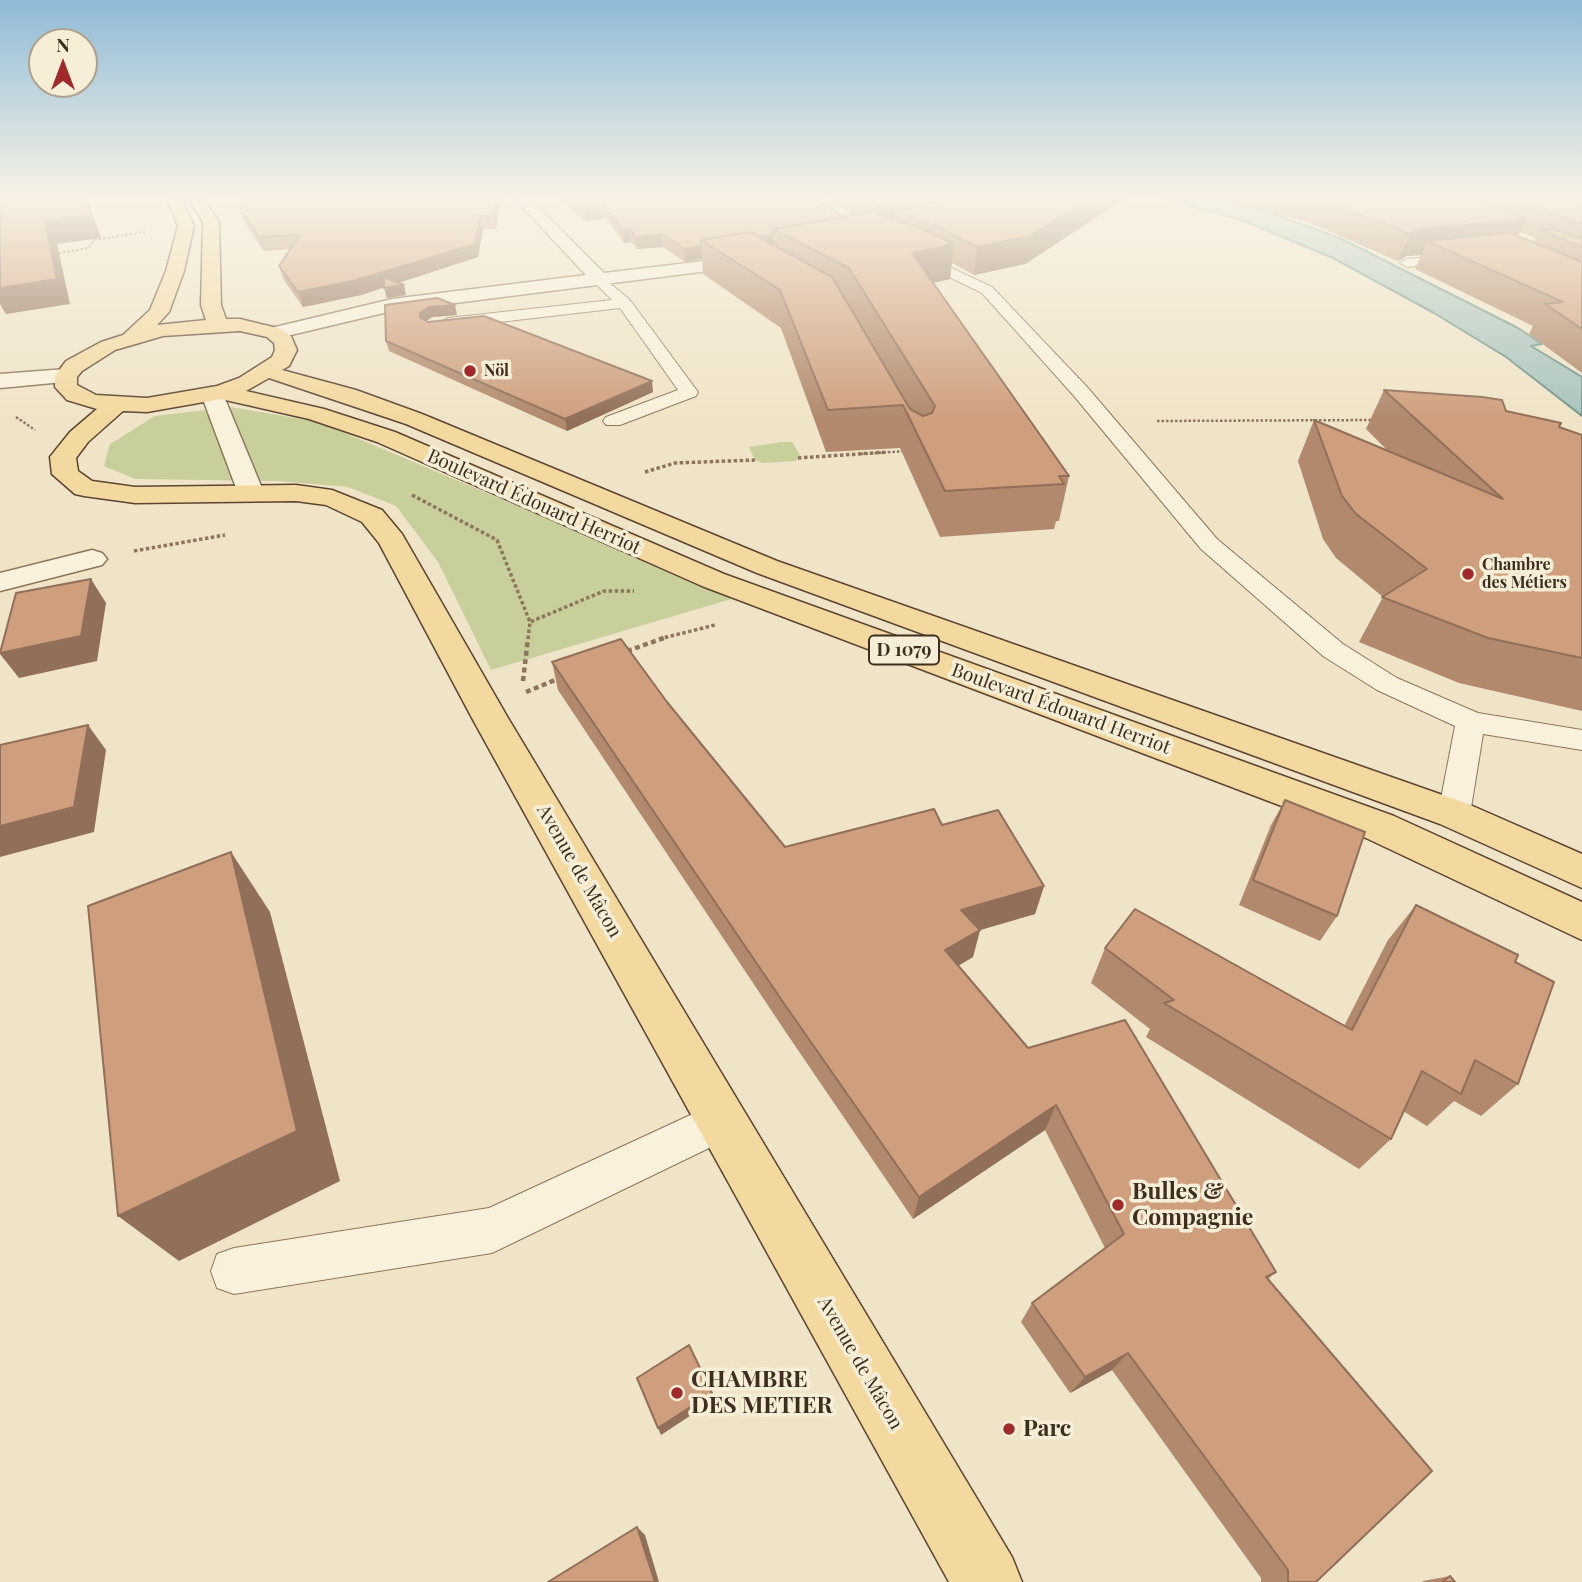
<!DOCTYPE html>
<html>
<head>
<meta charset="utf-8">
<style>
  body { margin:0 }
  #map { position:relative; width:1582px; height:1582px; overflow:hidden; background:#f0e4c8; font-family:"Playfair Display",serif }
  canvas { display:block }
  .north { position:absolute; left:28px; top:28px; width:70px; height:70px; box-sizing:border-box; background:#f7eed8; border:2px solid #ada18e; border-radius:50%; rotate:0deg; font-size:19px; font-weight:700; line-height:28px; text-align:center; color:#3d2e20 }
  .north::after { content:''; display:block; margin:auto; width:24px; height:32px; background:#9e2a2b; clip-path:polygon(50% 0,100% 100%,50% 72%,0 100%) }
</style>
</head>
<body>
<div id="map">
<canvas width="1582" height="1582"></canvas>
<div class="north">N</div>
</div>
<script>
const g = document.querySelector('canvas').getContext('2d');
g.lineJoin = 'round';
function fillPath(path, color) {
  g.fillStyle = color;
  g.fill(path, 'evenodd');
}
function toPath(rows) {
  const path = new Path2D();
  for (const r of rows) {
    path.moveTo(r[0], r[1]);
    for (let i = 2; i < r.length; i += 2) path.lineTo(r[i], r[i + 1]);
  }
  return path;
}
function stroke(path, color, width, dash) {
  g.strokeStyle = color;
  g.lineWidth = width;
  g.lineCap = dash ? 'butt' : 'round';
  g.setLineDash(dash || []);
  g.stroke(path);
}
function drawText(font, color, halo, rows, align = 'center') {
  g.font = font + ' "Playfair Display",serif';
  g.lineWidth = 7;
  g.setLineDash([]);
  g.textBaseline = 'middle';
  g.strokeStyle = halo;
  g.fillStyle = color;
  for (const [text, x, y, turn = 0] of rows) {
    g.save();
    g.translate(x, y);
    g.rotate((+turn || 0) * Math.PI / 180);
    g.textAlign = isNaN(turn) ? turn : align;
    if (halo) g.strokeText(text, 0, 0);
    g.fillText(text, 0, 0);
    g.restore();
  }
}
const green = toPath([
  [231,407,319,422,735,598,491,670,438,562,396,506,348,487,277,481,135,479,104,466,110,444,155,416],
  [781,442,792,442,800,455,796,461,762,463,755,460,749,447]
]);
const water = toPath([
  [1160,198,1222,198,1277,215,1342,239,1518,328,1542,344,1531,346,1582,377,1582,416,1506,357,1434,313,1333,258,1242,220,1160,198]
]);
const pathFar3 = toPath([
  [54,254,89,248,94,240,145,232]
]);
const pathFar2 = toPath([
  [16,417,35,430],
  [1157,421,1376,420],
  [861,454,907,451]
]);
const pathFar1 = toPath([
  [798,458,888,452],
  [645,472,675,463,755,460],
  [412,495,497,540,530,622],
  [134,551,225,535],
  [528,639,530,622,604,591,634,591],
  [659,639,715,625]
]);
const path = toPath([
  [627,651,664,638],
  [523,681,528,638],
  [526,692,560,678]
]);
const service = toPath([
  [913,250,992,287,1088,388,1217,539,1343,644,1397,678,1478,713,1582,730,1582,750,1483,734,1470,814,1465,822,1454,826,1443,822,1438,814,1455,726,1377,690,1323,656,1201,549,1074,396,982,293,908,257,906,254,913,250],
  [1461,254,1466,255,1466,261,1407,267,1400,263,1407,259,1461,254],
  [600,275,630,300,698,392,696,396,620,425,606,425,603,421,606,417,678,390,620,308,448,328,440,323,448,318,612,300,592,280,600,275],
  [723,1100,738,1106,744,1120,738,1134,492,1253,234,1294,217,1288,211,1271,217,1254,234,1248,489,1208,723,1100]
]);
const pedestrian = toPath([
  [212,387,223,394,264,493,260,499,242,499,238,493,201,394,212,387]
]);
const minor = toPath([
  [514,198,529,198,604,273,755,255,764,260,755,265,392,311,274,339,264,333,267,329,392,299,586,275,514,198],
  [66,369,77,376,74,381,0,388,0,374,66,369],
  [92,550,102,553,107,559,102,565,0,591,0,573,92,550]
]);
const primary = toPath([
  [167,198,181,198,194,226,184,271,169,312,157,325,206,320,201,305,203,222,188,198,203,198,219,222,221,305,226,319,240,319,281,329,291,336,297,350,289,366,282,370,356,390,422,414,777,561,1468,804,1582,854,1582,888,1440,824,757,573,406,424,269,378,246,391,324,409,395,432,724,574,1394,816,1582,902,1582,940,1366,838,702,586,377,442,309,419,221,399,147,412,123,411,88,442,76,458,78,471,92,481,135,487,296,485,332,490,382,510,402,534,508,718,1012,1557,1022,1582,949,1582,472,718,379,543,362,522,326,505,296,501,135,503,84,496,75,494,52,474,50,457,70,432,97,409,67,400,55,387,55,376,66,361,101,342,123,335,150,310,166,271,178,226,167,198],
  [240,331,267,337,274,343,275,350,272,357,239,378,217,386,147,398,96,395,77,385,77,377,82,371,115,350,163,336,240,331]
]);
const wall = toPath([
  [245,198,501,198,496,229,483,229,478,257,398,283,406,295,387,298,384,287,361,295,303,307,284,280,279,266,291,249,264,251,245,223,240,210],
  [556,198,817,198,843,217,853,215,827,198,1126,198,1025,264,974,275,952,263,950,279,933,283,1069,476,1059,521,1056,521,1054,529,940,537,900,448,826,452,781,328,703,274,702,259,685,262,663,247,637,249,631,242,624,243,606,218,586,221],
  [1221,198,1582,198,1582,373,1529,334,1533,326,1415,269,1421,255,1407,256,1398,261,1310,223],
  [1520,232,1536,238,1533,243,1518,237],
  [385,305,457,315,432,317,426,321,653,392,567,431,389,351,386,341],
  [1384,390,1506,411,1582,435,1582,711,1459,683,1359,642,1383,597,1336,558,1323,539,1298,461,1314,420,1388,451,1366,429],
  [552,662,667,702,785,847,942,825,1044,886,1035,914,980,930,973,957,958,966,1028,1048,1276,1272,1268,1279,1316,1582,1261,1582,1261,1578,1112,1370,1070,1393,1021,1322,1032,1303,1105,1248,1045,1130,913,1219,785,1031,558,690],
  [1285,800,1337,916,1320,941,1239,905,1271,825],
  [1416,905,1515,962,1518,1084,1481,1116,1454,1101,1427,1126,1403,1111,1391,1139,1359,1169,1146,1037,1150,1029,1091,983,1105,948,1344,1026,1388,940],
  [1450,1576,1455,1582,1422,1582,1423,1581]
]);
const shadedWall = toPath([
  [85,198,87,198,101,238,57,244,70,304,6,314,0,304,0,288,45,221],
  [497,198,501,198,496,229,494,216],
  [895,198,964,198,895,212,894,223,873,228,874,202],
  [1092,198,1126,198,1025,264,974,275,977,247],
  [604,206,606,218,586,221,584,209],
  [480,216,483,229,478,257,361,295,303,307,298,292],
  [1527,219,1513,245,1427,241,1421,255,1407,256,1398,261,1410,234,1418,229],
  [630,229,631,242,624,243,623,230],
  [662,234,663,247,637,249,635,237],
  [773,235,773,247,709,245],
  [954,244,950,279,909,288,912,253],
  [701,246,702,259,685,262,684,249],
  [404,285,406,295,387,298,384,288],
  [455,305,457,315,432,317,423,323,420,317,420,313,429,307],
  [652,381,653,392,567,431,565,419],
  [91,579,106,603,97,661,19,678,0,654],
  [88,725,106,750,94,832,0,857,0,826],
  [231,852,270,912,340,1181,179,1261,118,1216],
  [1044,886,1035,914,980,930,973,957,939,977,945,950,961,910],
  [1056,1105,1045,1130,913,1219,919,1197],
  [1128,1353,1112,1370,1070,1393,1085,1377],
  [712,1393,714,1400,661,1435,658,1428],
  [637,1527,645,1535,659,1582,655,1582]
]);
const building = toPath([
  [0,198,85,198,91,215,45,221,57,279,0,288,0,198],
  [245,198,497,198,494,216,480,216,475,244,357,280,298,292,279,266,300,235,259,237,240,210,245,198],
  [570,198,817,198,843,217,773,229,773,235,759,237,750,232,701,240,701,246,684,249,662,234,635,237,630,229,623,230,604,206,584,209,570,198],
  [867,198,895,198,874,202,867,198],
  [945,198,1092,198,1030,236,977,247,933,225,895,212,935,203,945,198],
  [1320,198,1473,198,1527,219,1418,229,1410,234,1320,198],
  [1509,198,1582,198,1582,224,1509,198],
  [870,212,921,228,954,244,912,253,1069,476,1059,476,1064,484,945,491,903,405,828,410,780,290,701,240,750,232,832,277,910,409,923,416,932,413,935,406,849,268,773,229,870,212],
  [1553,229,1582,239,1582,247,1540,230,1553,229],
  [1510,233,1582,262,1582,329,1545,304,1563,302,1427,241,1510,233],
  [384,277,404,285,384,288,384,277],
  [437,298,455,305,429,307,420,313,420,317,428,322,484,316,652,381,565,419,386,341,385,305,437,298],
  [1384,390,1482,397,1502,400,1506,411,1561,423,1559,427,1582,435,1582,658,1488,638,1382,597,1427,569,1356,514,1342,496,1314,420,1503,499,1384,390],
  [91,579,81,636,0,653,16,593,91,579],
  [621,639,667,702,785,847,934,809,942,825,998,810,1044,886,961,910,980,930,945,950,1028,1048,1125,1020,1276,1272,1266,1277,1432,1471,1316,1582,1288,1582,1288,1570,1128,1353,1085,1377,1032,1303,1124,1234,1056,1105,919,1197,785,1005,552,662,621,639],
  [88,725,74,807,0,826,0,745,88,725],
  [1285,800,1365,832,1337,916,1253,880,1285,800],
  [231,852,297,1131,118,1216,88,906,231,852],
  [1416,905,1518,955,1515,962,1554,982,1518,1084,1475,1060,1461,1094,1422,1071,1391,1139,1164,1003,1174,1000,1105,948,1135,909,1352,1030,1416,905],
  [689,1345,712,1393,658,1428,637,1378,689,1345],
  [637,1527,655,1582,548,1582,637,1527],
  [1450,1576,1455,1582,1442,1582,1450,1576]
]);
const markers = [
  [470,371,7,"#9e2a2b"],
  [1468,574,7,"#9e2a2b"],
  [1118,1205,7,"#9e2a2b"],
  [677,1393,7,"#9e2a2b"],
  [1009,1429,7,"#9e2a2b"]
];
const farPoinames = [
  ["Nöl",484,371],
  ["Chambre",1482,565],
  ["des Métiers",1482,583]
];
const shields = [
  [904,650,70]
];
const shieldNames = [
  ["D 1079",904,650]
];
const streetNames = [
  ["Boulevard Édouard Herriot",534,502,24],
  ["Boulevard Édouard Herriot",1061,709,20],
  ["Avenue de Mâcon",579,871,60],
  ["Avenue de Mâcon",860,1363,60]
];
const nearPoinames = [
  ["Bulles &",1132,1192],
  ["Compagnie",1132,1218],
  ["CHAMBRE",691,1380],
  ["DES METIER",691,1406],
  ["Parc",1023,1429]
];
fillPath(green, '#c9cf9b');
fillPath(water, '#a9c4bc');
stroke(water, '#6f938a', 2);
stroke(service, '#8d765c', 2);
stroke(pedestrian, '#8d765c', 3);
stroke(minor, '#8d765c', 3);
stroke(primary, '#5b4430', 3);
stroke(pathFar3, '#8d765c', 2, [2.5, 2]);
stroke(pathFar2, '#8d765c', 2.5, [2.5, 2]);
stroke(pathFar1, '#8d765c', 3.5, [3.5, 2.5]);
stroke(path, '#8d765c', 4.5, [5, 3.5]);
fillPath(service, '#faf1dc');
fillPath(pedestrian, '#faf1dc');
fillPath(minor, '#faf1dc');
fillPath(primary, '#f3d9a0');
fillPath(wall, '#b2896c');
fillPath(shadedWall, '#916f58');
fillPath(building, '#cf9f7d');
stroke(building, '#916f58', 2);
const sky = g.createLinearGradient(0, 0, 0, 419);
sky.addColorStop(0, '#8fbad6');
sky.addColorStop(0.47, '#f8f3e6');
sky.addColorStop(1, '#f8f3e600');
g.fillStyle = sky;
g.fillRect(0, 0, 1582, 419);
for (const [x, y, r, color] of markers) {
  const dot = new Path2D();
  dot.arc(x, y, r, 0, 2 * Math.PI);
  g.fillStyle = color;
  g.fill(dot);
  stroke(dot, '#f7eed8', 2.5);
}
drawText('bold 16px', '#3d2e20', '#f7eed8', farPoinames, 'left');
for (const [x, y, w] of shields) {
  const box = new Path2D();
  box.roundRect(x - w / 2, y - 14.5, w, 29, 5);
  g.fillStyle = '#f7eed8';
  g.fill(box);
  stroke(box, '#3d2e20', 2);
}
drawText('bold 18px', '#3d2e20', null, shieldNames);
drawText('19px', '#3d2e20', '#f7eed8', streetNames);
drawText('bold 23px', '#3d2e20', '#f7eed8', nearPoinames, 'left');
</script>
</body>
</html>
